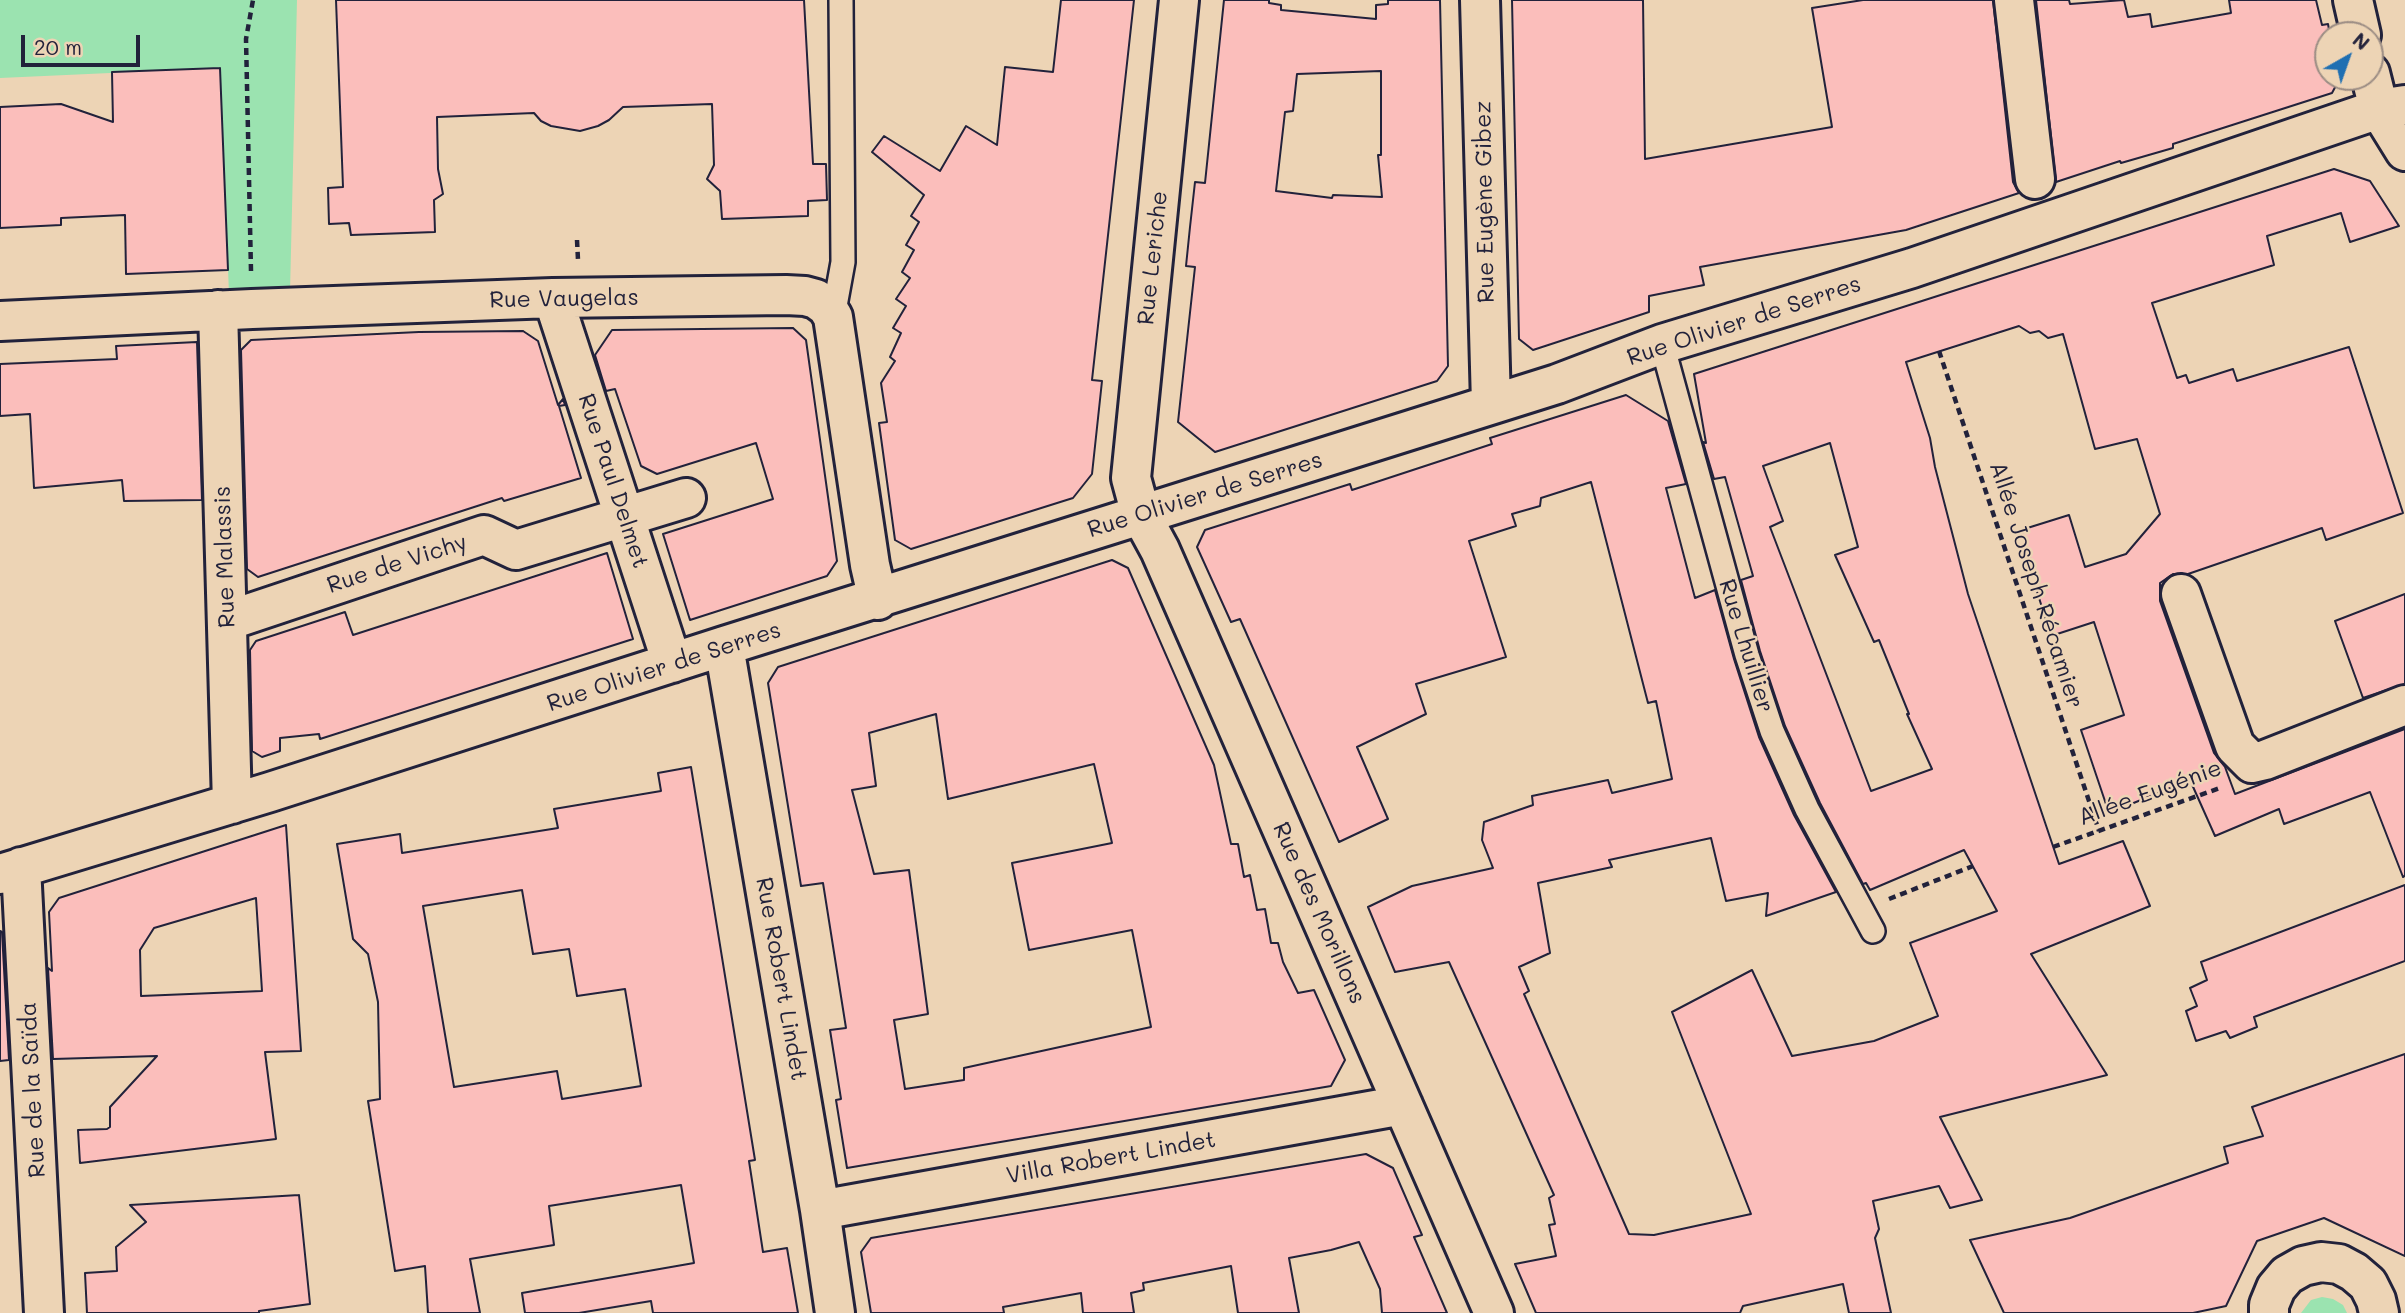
<!DOCTYPE html>
<html>
<head>
<meta charset="utf-8">
<style>
  body { margin:0 }
  #map { position:relative; width:2405px; height:1313px; overflow:hidden; background:#edd4b5; font-family:Mali,sans-serif }
  canvas { display:block }
  .north { position:absolute; left:2314px; top:21px; width:70px; height:70px; box-sizing:border-box; background:#edd4b5; border:2px solid #9c8d84; border-radius:50%; rotate:40deg; font-size:19px; font-weight:700; line-height:28px; text-align:center; color:#22223b }
  .north::after { content:''; display:block; margin:auto; width:24px; height:32px; background:#1f6fb2; clip-path:polygon(50% 0,100% 100%,50% 72%,0 100%) }
  .scale { position:absolute; left:21px; top:35px; width:119px; height:32px; box-sizing:border-box; border:4px solid #22223b; border-top:0; padding-left:9px; font-size:21px; line-height:24px; white-space:nowrap; color:#22223b; -webkit-text-stroke:5px #edd4b5; paint-order:stroke }
</style>
</head>
<body>
<div id="map">
<canvas width="2405" height="1313"></canvas>
<div class="north">N</div>
<div class="scale">20 m</div>
</div>
<script>
const g = document.querySelector('canvas').getContext('2d');
g.lineJoin = 'round';
function fillPath(path, color) {
  g.fillStyle = color;
  g.fill(path, 'evenodd');
}
function toPath(rows) {
  const path = new Path2D();
  for (const r of rows) {
    path.moveTo(r[0], r[1]);
    for (let i = 2; i < r.length; i += 2) path.lineTo(r[i], r[i + 1]);
  }
  return path;
}
function stroke(path, color, width, dash) {
  g.strokeStyle = color;
  g.lineWidth = width;
  g.lineCap = dash ? 'butt' : 'round';
  g.setLineDash(dash || []);
  g.stroke(path);
}
function drawText(font, color, halo, rows, align = 'center') {
  g.font = font + ' Mali,sans-serif';
  g.lineWidth = 5;
  g.setLineDash([]);
  g.textBaseline = 'middle';
  g.strokeStyle = halo;
  g.fillStyle = color;
  for (const [text, x, y, turn = 0] of rows) {
    g.save();
    g.translate(x, y);
    g.rotate((+turn || 0) * Math.PI / 180);
    g.textAlign = isNaN(turn) ? turn : align;
    if (halo) g.strokeText(text, 0, 0);
    g.fillText(text, 0, 0);
    g.restore();
  }
}
const green = toPath([
  [0,0,297,0,290,292,229,294,220,68,0,78],
  [2322,1297,2333,1299,2343,1305,2347,1313,2301,1313,2311,1300]
]);
const building = toPath([
  [336,0,804,0,813,164,826,164,827,200,808,201,808,216,722,219,720,191,707,179,714,165,712,104,623,107,609,120,598,126,580,131,551,126,541,121,534,113,437,117,438,169,443,194,434,200,435,232,351,235,349,223,329,224,328,188,343,187,336,0],
  [1061,0,1134,0,1092,380,1102,381,1092,474,1073,498,911,549,895,540,879,423,887,422,881,383,895,361,890,357,901,333,893,328,906,306,896,299,910,278,902,272,914,250,906,245,919,222,911,216,924,195,872,152,884,136,940,171,966,126,997,145,1005,67,1053,72,1061,0],
  [1224,0,1269,0,1269,3,1281,5,1281,10,1376,19,1376,5,1388,4,1388,0,1440,0,1448,366,1437,381,1215,452,1178,422,1195,267,1186,266,1190,227,1195,182,1205,183,1224,0],
  [1381,71,1381,155,1378,155,1382,197,1333,195,1332,198,1276,191,1285,112,1293,111,1297,74,1381,71],
  [1512,0,1643,0,1645,159,1832,127,1812,8,1863,0,1993,0,2013,182,2019,193,1906,230,1700,267,1704,285,1649,296,1649,312,1533,350,1519,339,1512,0],
  [2036,0,2069,0,2070,4,2124,0,2128,17,2150,14,2152,27,2231,13,2229,0,2316,0,2322,25,2328,24,2330,35,2328,35,2328,77,2340,78,2332,93,2173,144,2173,148,2121,163,2120,161,2056,182,2036,0],
  [220,68,228,270,126,274,125,215,61,218,61,225,0,228,0,107,61,104,113,122,112,72,220,68],
  [2334,169,2370,181,2399,226,2350,242,2341,213,2267,236,2274,265,2152,303,2177,378,2186,375,2189,383,2233,369,2237,381,2349,347,2403,513,2326,540,2322,528,2188,574,2173,574,2160,583,2160,601,2214,753,2225,767,2235,794,2405,729,2405,876,2403,877,2370,792,2284,824,2279,809,2215,836,2190,780,2109,813,2081,730,2124,715,2094,622,2051,636,2034,582,2038,582,2021,530,2069,515,2085,567,2126,554,2160,514,2137,439,2095,449,2063,334,2048,338,2039,331,2030,333,2019,326,1906,362,1930,438,1935,467,1968,594,2059,864,2123,841,2150,906,2031,954,2107,1075,1940,1117,1982,1200,1950,1208,1939,1186,1873,1201,1879,1229,1875,1238,1891,1313,1849,1313,1843,1284,1743,1306,1740,1313,1536,1313,1515,1264,1556,1256,1549,1225,1555,1224,1549,1198,1554,1195,1449,962,1395,972,1368,907,1412,886,1493,868,1482,840,1484,822,1533,805,1532,796,1608,780,1612,793,1672,779,1656,701,1648,703,1591,482,1541,498,1540,506,1512,514,1516,526,1469,541,1506,657,1416,684,1426,714,1357,747,1388,819,1339,842,1240,619,1231,622,1197,547,1205,530,1350,484,1352,490,1492,444,1490,438,1626,395,1668,421,1686,484,1666,488,1695,598,1715,590,1734,659,1759,737,1794,815,1836,892,1766,916,1768,893,1726,901,1711,838,1609,860,1612,867,1538,883,1550,953,1519,967,1529,991,1524,994,1629,1234,1654,1235,1751,1214,1672,1012,1752,970,1792,1056,1874,1041,1938,1016,1910,943,1997,911,1964,850,1870,890,1866,883,1863,884,1820,803,1785,726,1760,651,1741,580,1753,576,1725,477,1714,479,1703,442,1706,443,1694,374,2334,169],
  [1830,443,1858,547,1835,555,1874,642,1879,640,1909,714,1907,714,1932,769,1871,791,1770,527,1783,521,1763,466,1830,443],
  [793,328,806,340,837,561,827,576,690,620,663,534,773,499,756,443,657,474,641,466,615,389,606,391,595,355,612,330,793,328],
  [523,331,538,341,558,405,563,399,565,405,559,406,581,478,504,501,502,498,258,577,247,569,241,350,251,340,419,332,523,331],
  [197,342,202,500,124,501,122,480,34,488,30,414,0,416,0,364,117,359,116,346,197,342],
  [607,553,633,639,320,739,319,734,280,738,280,751,262,757,252,751,250,650,256,641,345,612,353,635,607,553],
  [1112,560,1128,568,1214,765,1231,844,1238,844,1244,877,1250,875,1257,910,1265,909,1271,943,1278,943,1283,962,1298,993,1314,990,1345,1060,1331,1086,847,1168,836,1100,841,1099,830,1030,846,1028,823,883,801,886,768,683,778,667,1112,560],
  [936,714,948,799,1094,764,1112,843,1012,863,1029,950,1132,930,1151,1027,964,1068,964,1080,905,1089,894,1020,928,1014,909,870,874,874,852,790,876,786,869,733,936,714],
  [2405,594,2405,684,2363,698,2335,621,2405,594],
  [691,767,755,1160,749,1161,763,1252,787,1248,798,1313,653,1313,651,1301,579,1313,525,1313,522,1293,694,1263,681,1185,549,1206,554,1245,470,1259,480,1313,428,1313,425,1266,395,1271,368,1101,380,1099,378,1002,368,954,353,939,337,844,400,834,402,853,558,828,554,809,661,791,658,773,691,767],
  [522,890,533,954,569,949,577,996,625,989,641,1086,562,1099,557,1071,454,1087,423,906,522,890],
  [286,825,301,1051,265,1052,276,1139,80,1163,78,1130,107,1129,110,1127,110,1107,157,1056,53,1059,48,968,52,971,49,912,59,898,286,825],
  [256,898,262,991,141,996,140,950,154,928,256,898],
  [2405,885,2405,961,2254,1017,2257,1027,2230,1038,2226,1031,2196,1041,2186,1011,2197,1006,2190,988,2207,980,2201,962,2405,885],
  [0,931,2,932,9,1060,0,1061,0,931],
  [2405,1054,2405,1256,2324,1218,2257,1241,2226,1306,2193,1313,2004,1313,1970,1240,2070,1218,2228,1163,2224,1147,2263,1136,2252,1107,2405,1054],
  [1366,1154,1393,1168,1422,1235,1414,1237,1447,1313,1382,1313,1380,1289,1359,1242,1331,1250,1289,1258,1299,1313,1238,1313,1231,1266,1143,1283,1144,1290,1131,1293,1134,1313,1083,1313,1081,1293,1003,1307,1004,1313,871,1313,861,1252,871,1238,1366,1154],
  [299,1195,310,1304,259,1311,259,1313,87,1313,85,1273,117,1271,116,1247,146,1222,130,1205,299,1195]
]);
const path = toPath([
  [577,240,578,260],
  [251,271,246,39,253,0],
  [1939,351,2099,831],
  [2053,847,2220,788],
  [1889,899,1973,866]
]);
const lane = toPath([
  [833,317,843,262,841,0],
  [1662,344,1747,655,1772,731,1807,809,1873,931]
]);
const street = toPath([
  [1179,0,1131,478,1141,515,1160,550,1494,1313],
  [1480,0,1491,404],
  [2014,0,2035,179],
  [2353,0,2361,35],
  [2370,73,2379,109,2405,151],
  [553,298,672,663],
  [218,310,232,804],
  [0,321,252,309,553,298,786,295,805,296,816,299,827,307,833,317,870,565,878,600],
  [2181,594,2235,746,2252,763,2265,760,2405,705],
  [227,621,484,535,516,550,686,498],
  [724,646,820,1210,835,1313],
  [21,867,44,1313],
  [0,874,270,792,724,646,1557,384,1662,344,1912,268,2379,109,2405,105],
  [820,1210,1403,1105],
  [2269,1313,2269,1305,2276,1288,2287,1275,2303,1266,2321,1262,2339,1264,2354,1272,2368,1284,2376,1300,2379,1313]
]);
const streetNames = [
  ["Rue Eugène Gibez",1485,202,-91],
  ["Rue Leriche",1153,258,-84],
  ["Rue Vaugelas",564,299,-1],
  ["Rue Olivier de Serres",1744,321,-18],
  ["Rue Paul Delmet",613,481,72],
  ["Rue Olivier de Serres",1205,495,-17],
  ["Rue Malassis",225,557,-92],
  ["Rue de Vichy",397,564,-18],
  ["Allée Joseph Récamier",2036,585,72],
  ["Rue Lhuillier",1746,646,73],
  ["Rue Olivier de Serres",664,667,-18],
  ["Allée Eugénie",2150,793,-20],
  ["Rue des Morillons",1319,913,66],
  ["Rue Robert Lindet",781,979,80],
  ["Rue de la Saïda",33,1090,-93],
  ["Villa Robert Lindet",1111,1158,-10]
];
fillPath(green, '#9be3b0');
fillPath(building, '#fbbebb');
stroke(building, '#22223b', 2);
stroke(lane, '#22223b', 28);
stroke(street, '#22223b', 44);
stroke(path, '#22223b', 4.5, [7, 5]);
stroke(lane, '#edd4b5', 23);
stroke(street, '#edd4b5', 38);
drawText('23px', '#22223b', '#edd4b5', streetNames);
</script>
</body>
</html>
